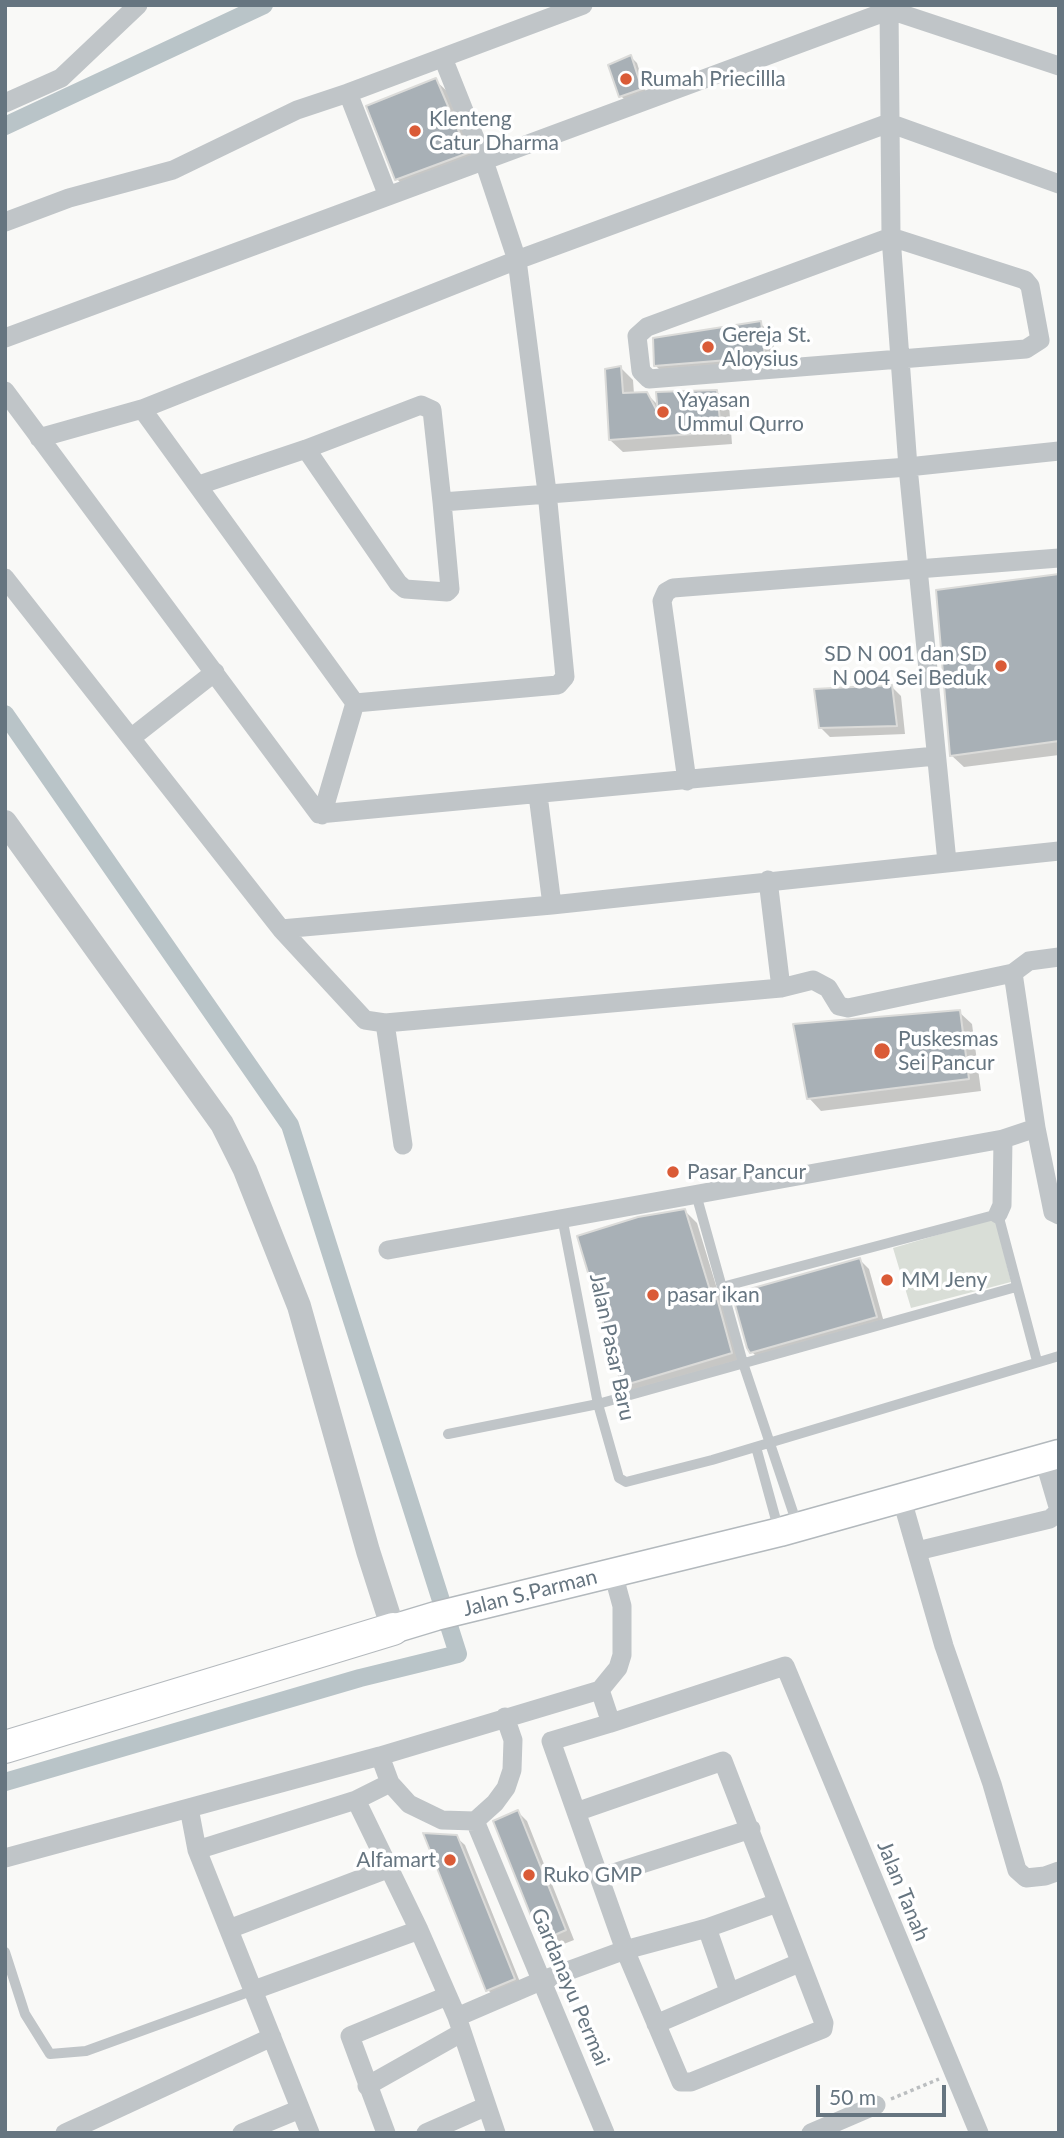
<!DOCTYPE html>
<html>
<head>
<meta charset="utf-8">
<style>
  body { margin:0 }
  #map { position:relative; width:1064px; height:2138px; overflow:hidden; background:#f9f9f7; font-family:Lato,sans-serif }
  canvas { display:block }
  .frame { position:absolute; inset:0; border:7px solid #667580; pointer-events:none }
  .scale { position:absolute; left:816px; top:2085px; width:130px; height:32px; box-sizing:border-box; border:4px solid #667580; border-top:0; padding-left:9px; font-size:21px; line-height:24px; white-space:nowrap; color:#667580; -webkit-text-stroke:5px #fff; paint-order:stroke }
</style>
</head>
<body>
<div id="map">
<canvas width="1064" height="2138"></canvas>
<div class="frame"></div>
<div class="scale">50 m</div>
</div>
<script>
const g = document.querySelector('canvas').getContext('2d');
g.lineJoin = 'round';
function fillPath(path, color) {
  g.fillStyle = color;
  g.fill(path, 'evenodd');
}
function toPath(rows) {
  const path = new Path2D();
  for (const r of rows) {
    path.moveTo(r[0], r[1]);
    for (let i = 2; i < r.length; i += 2) path.lineTo(r[i], r[i + 1]);
  }
  return path;
}
function stroke(path, color, width, dash) {
  g.strokeStyle = color;
  g.lineWidth = width;
  g.lineCap = dash ? 'butt' : 'round';
  g.setLineDash(dash || []);
  g.stroke(path);
}
function drawText(font, color, halo, rows, align = 'center') {
  g.font = font + ' Lato,sans-serif';
  g.lineWidth = 7;
  g.setLineDash([]);
  g.textBaseline = 'middle';
  g.strokeStyle = halo;
  g.fillStyle = color;
  for (const [text, x, y, turn = 0] of rows) {
    g.save();
    g.translate(x, y);
    g.rotate((+turn || 0) * Math.PI / 180);
    g.textAlign = isNaN(turn) ? turn : align;
    if (halo) g.strokeText(text, 0, 0);
    g.fillText(text, 0, 0);
    g.restore();
  }
}
const green = toPath([
  [995,1218,1011,1282,911,1308,893,1248]
]);
const shadow = toPath([
  [631,57,637,63,647,95,627,102,621,96],
  [435,80,448,92,479,166,409,192,397,179],
  [760,323,772,335,777,369,668,378,656,366],
  [621,368,633,380,634,394,647,394,660,407,717,392,729,405,732,444,623,452,610,440],
  [1059,575,1059,755,964,767,951,755],
  [892,687,901,696,905,734,830,737,821,728],
  [959,1012,972,1024,981,1091,821,1111,809,1098],
  [685,1211,697,1223,722,1305,729,1313,744,1365,636,1398,624,1385,579,1237],
  [860,1260,869,1269,885,1326,761,1361,752,1352],
  [518,1812,527,1821,574,1940,551,1949,542,1940],
  [456,1837,465,1845,522,1987,496,1998,488,1990]
]);
const canal = toPath([
  [5,126,264,5],
  [5,714,290,1125,458,1654,360,1678,5,1782]
]);
const building = toPath([
  [631,55,642,89,619,97,608,65,631,55],
  [436,78,468,153,395,180,366,106,436,78],
  [761,321,765,357,654,366,653,338,761,321],
  [621,366,623,393,647,392,658,413,656,392,717,390,721,432,609,440,605,369,621,366],
  [1059,574,1059,741,950,756,936,590,1059,574],
  [892,685,897,726,819,728,814,689,892,685],
  [960,1010,969,1079,807,1099,793,1024,960,1010],
  [685,1209,713,1300,717,1298,732,1353,622,1386,577,1236,638,1217,685,1209],
  [860,1258,877,1317,750,1353,747,1348,732,1294,860,1258],
  [518,1810,566,1930,541,1941,493,1821,518,1810],
  [423,1833,457,1835,515,1979,486,1991,423,1833]
]);
const path = toPath([
  [891,2099,939,2079]
]);
const service = toPath([
  [696,1194,743,1363,797,1524],
  [562,1217,598,1404,619,1478,626,1482,712,1460,1059,1356],
  [722,1287,998,1214,1037,1361],
  [448,1434,598,1404,1016,1287],
  [756,1447,779,1531],
  [5,1952,25,2014,50,2054,86,2051,254,1990]
]);
const minor = toPath([
  [889,5,891,237,908,467,947,862],
  [348,93,583,5],
  [5,103,61,78,138,5],
  [5,222,69,198,173,170,297,110,348,93,388,196],
  [891,237,1025,280,1030,286,1040,340,1026,349,649,379,641,371,637,336,647,327,891,237],
  [5,338,890,10,1059,66],
  [5,391,319,814,936,756],
  [142,409,355,703,322,815],
  [39,438,142,409,517,260,889,123,1059,184],
  [306,449,398,583,405,589,447,592,450,589,442,502],
  [199,485,306,449,421,405,432,410,442,502,908,467,1059,451],
  [5,578,281,929,365,1020,385,1023,781,988,813,980,828,988,839,1006,848,1008,1013,973,1029,961,1059,957],
  [355,703,558,685,565,677,547,492,517,260,484,161,443,58],
  [131,738,215,672],
  [687,781,662,601,666,592,673,588,1059,558],
  [538,795,552,905],
  [768,880,781,988],
  [281,929,552,905,1059,851],
  [385,1023,403,1145],
  [1036,1128,1053,1212,1059,1215],
  [998,1214,1002,1205,1003,1139],
  [388,1250,1003,1139,1036,1128,1013,973],
  [1044,1459,1059,1510],
  [902,1500,944,1646,992,1784,1017,1870,1026,1878,1045,1876,1059,1871],
  [917,1551,1050,1519,1059,1511],
  [600,1690,611,1723,785,1666,979,2133],
  [380,1756,390,1783,409,1804,442,1820,475,1821,495,1803,506,1788,512,1770,513,1740,505,1717],
  [356,1800,419,1930,457,2017,496,2133],
  [189,1808,197,1850,310,2133],
  [576,1812,723,1761,824,2023,823,2029,691,2082,681,2082,625,1950,551,1741,611,1723],
  [475,1821,605,2133],
  [197,1850,356,1800,390,1783],
  [5,1858,380,1756,600,1690,618,1668,622,1655,622,1606,613,1573],
  [601,1877,751,1829],
  [707,1928,729,1991],
  [229,1929,387,1869],
  [254,1990,419,1930],
  [457,2017,543,1980,625,1950,707,1928,777,1903],
  [656,2024,799,1963],
  [367,2086,461,2033],
  [65,2133,272,2037],
  [242,2133,300,2109],
  [386,2133,350,2036,447,1996],
  [426,2133,487,2106],
  [811,2133,876,2105]
]);
const tertiary = toPath([
  [5,822,222,1124,245,1170,299,1306,368,1551,393,1629]
]);
const secondary = toPath([
  [393,1629,436,1616,780,1532,1059,1454]
]);
const primary = toPath([
  [5,1747,393,1629]
]);
const markers = [
  [626,79,7,"#da5b37"],
  [415,131,7,"#da5b37"],
  [708,347,7,"#da5b37"],
  [663,412,7,"#da5b37"],
  [1001,666,7,"#da5b37"],
  [882,1051,9,"#da5b37"],
  [673,1172,7,"#da5b37"],
  [887,1280,7,"#da5b37"],
  [653,1295,7,"#da5b37"],
  [450,1860,7,"#da5b37"],
  [529,1875,7,"#da5b37"]
];
const poiNames = [
  ["Rumah Priecillla",640,79],
  ["Klenteng",429,119],
  ["Catur Dharma",429,143],
  ["Gereja St.",722,335],
  ["Aloysius",722,359],
  ["Yayasan",677,400],
  ["Ummul Qurro",677,424],
  ["SD N 001 dan SD",987,654,"right"],
  ["N 004 Sei Beduk",987,678,"right"],
  ["Puskesmas",898,1039],
  ["Sei Pancur",898,1063],
  ["Pasar Pancur",687,1172],
  ["MM Jeny",901,1280],
  ["pasar ikan",667,1295],
  ["Alfamart",436,1860,"right"],
  ["Ruko GMP",543,1875]
];
const streetNames = [
  ["Jalan Pasar Baru",612,1347,78],
  ["Jalan S.Parman",530,1593,-14],
  ["Jalan Tanah",903,1891,68],
  ["Gardanayu Permai",570,1987,67]
];
fillPath(green, '#d9ded7');
fillPath(shadow, '#0003');
stroke(canal, '#b9c4c8', 18);
fillPath(building, '#a8b0b6');
stroke(building, '#dbdbd9', 2);
stroke(secondary, '#b3b9bd', 31);
stroke(primary, '#b4b9bd', 34);
stroke(path, '#bbbec0', 3.5, [3.5, 3.5]);
stroke(service, '#c0c5c8', 10);
stroke(minor, '#c0c5c8', 19);
stroke(tertiary, '#c0c5c8', 24);
stroke(secondary, '#fff', 28);
stroke(primary, '#fff', 32);
for (const [x, y, r, color] of markers) {
  const dot = new Path2D();
  dot.arc(x, y, r, 0, 2 * Math.PI);
  g.fillStyle = color;
  g.fill(dot);
  stroke(dot, '#fff', 2.5);
}
drawText('21px', '#667580', '#fff', poiNames, 'left');
drawText('21px', '#667580', '#fff', streetNames);
</script>
</body>
</html>
